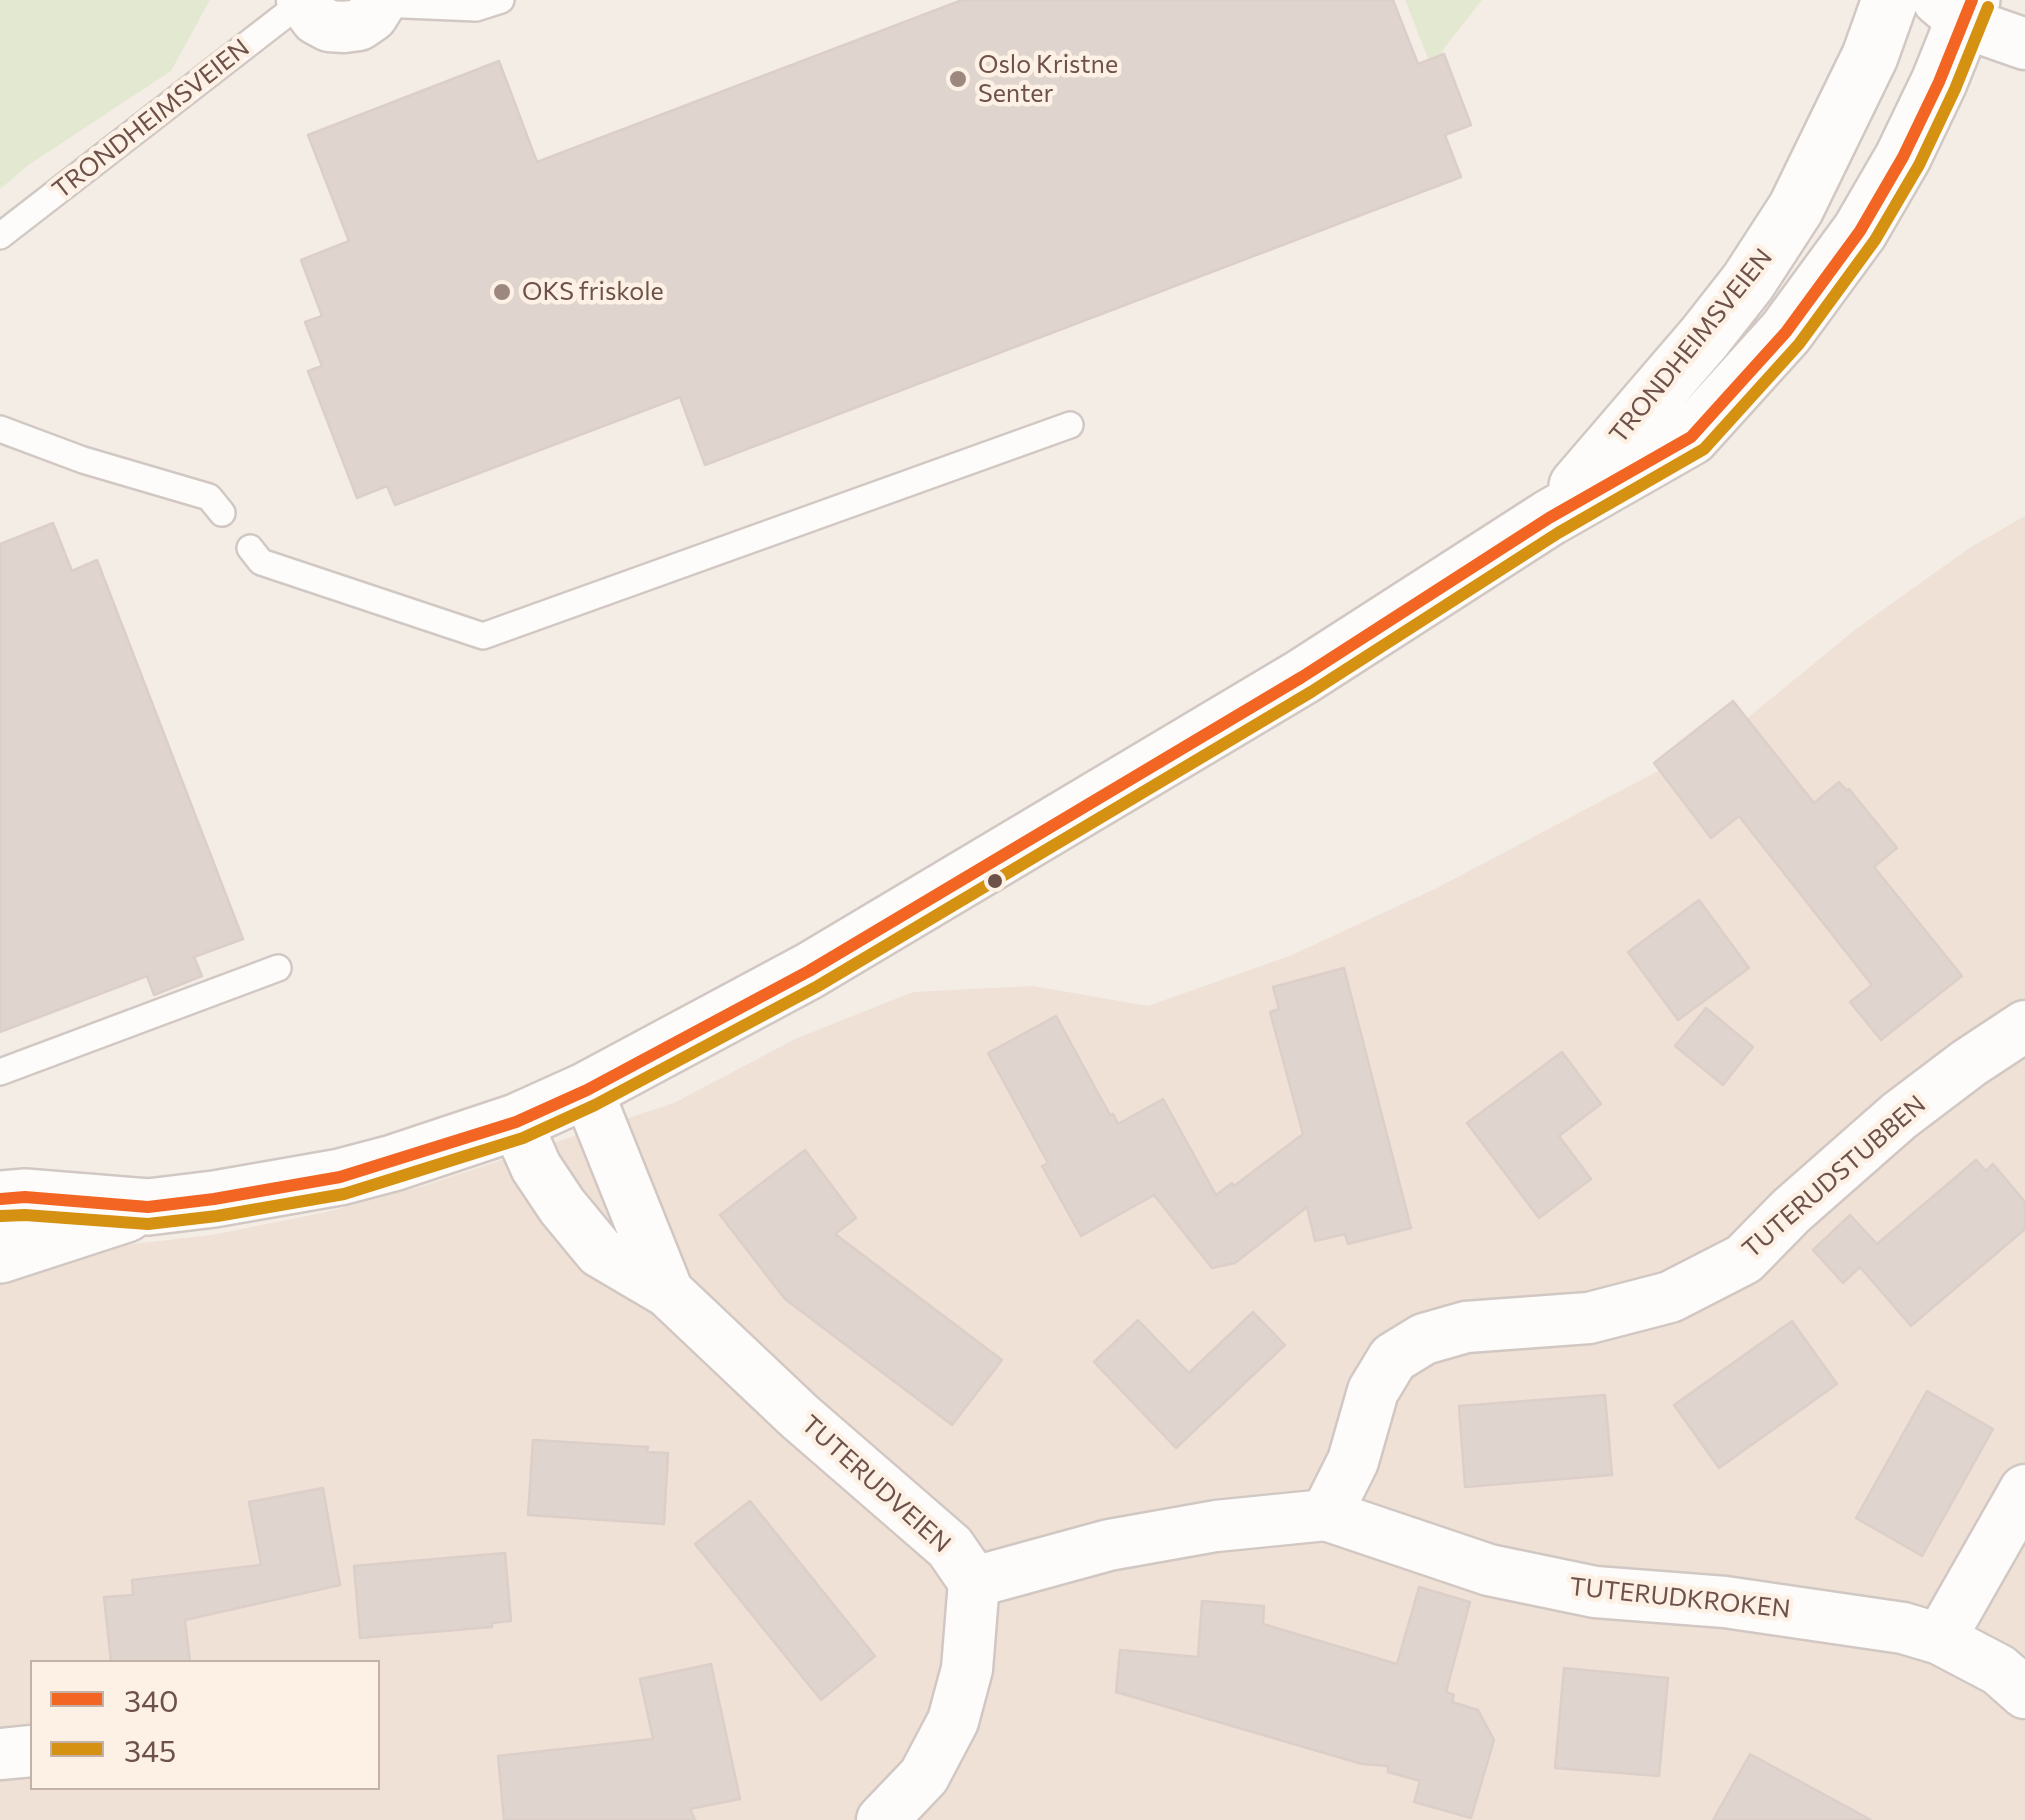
<!DOCTYPE html>
<html>
<head>
<meta charset="utf-8">
<style>
  body { margin:0 }
  #map { position:relative; width:2025px; height:1820px; overflow:hidden; background:#f4ede6; font-family:Commissioner,sans-serif }
  canvas { display:block }
  .legend { position:absolute; left:30px; top:1660px; width:350px; height:130px; box-sizing:border-box; background:#fdf1e5; border:2px solid #c4b1a7; margin:0; padding:12px 18px; list-style:none; font-size:30px; color:#6e5149 }
  .legend li { display:flex; align-items:center; gap:20px; height:50px }
  .legend b { width:50px; border:2px solid #c4b1a7 }
</style>
</head>
<body>
<div id="map">
<canvas width="2025" height="1820"></canvas>
<ul class="legend">
<li><b style="height:12px;background:#f26522"></b>340</li>
<li><b style="height:12px;background:#d59112"></b>345</li>
</ul>
</div>
<script>
const g = document.querySelector('canvas').getContext('2d');
g.lineJoin = 'round';
function fillPath(path, color) {
  g.fillStyle = color;
  g.fill(path, 'evenodd');
}
function toPath(rows) {
  const path = new Path2D();
  for (const r of rows) {
    path.moveTo(r[0], r[1]);
    for (let i = 2; i < r.length; i += 2) path.lineTo(r[i], r[i + 1]);
  }
  return path;
}
function stroke(path, color, width, dash) {
  g.strokeStyle = color;
  g.lineWidth = width;
  g.lineCap = dash ? 'butt' : 'round';
  g.setLineDash(dash || []);
  g.stroke(path);
}
function drawText(font, color, halo, rows, align = 'center') {
  g.font = font + ' Commissioner,sans-serif';
  g.lineWidth = 9;
  g.setLineDash([]);
  g.textBaseline = 'middle';
  g.strokeStyle = halo;
  g.fillStyle = color;
  for (const [text, x, y, turn = 0] of rows) {
    g.save();
    g.translate(x, y);
    g.rotate((+turn || 0) * Math.PI / 180);
    g.textAlign = isNaN(turn) ? turn : align;
    if (halo) g.strokeText(text, 0, 0);
    g.fillText(text, 0, 0);
    g.restore();
  }
}
const residential = toPath([
  [2025,516,2025,1820,0,1820,0,1259,212,1235,326,1212,423,1186,674,1103,795,1039,913,992,1033,986,1148,1006,1292,955,1439,887,1728,734,1856,629,1971,547],
  [32,1662,378,1662,378,1788,32,1788]
]);
const green = toPath([
  [0,0,210,0,171,71,30,164,0,189],
  [1405,0,1482,0,1445,47,1433,71]
]);
const building = toPath([
  [962,0,1393,0,1418,64,1444,54,1471,125,1445,135,1461,177,705,465,680,397,395,505,387,486,357,498,308,371,322,366,305,322,322,316,301,260,349,241,308,135,499,61,537,162,962,0],
  [53,523,72,571,97,560,243,939,194,957,202,976,154,995,147,976,0,1032,0,544,53,523],
  [1733,701,1814,803,1839,782,1847,791,1849,789,1897,848,1874,867,1962,976,1881,1040,1850,1002,1872,985,1739,816,1711,838,1654,763,1733,701],
  [1699,900,1749,968,1678,1020,1628,952,1699,900],
  [1344,968,1411,1228,1348,1244,1345,1234,1315,1241,1307,1207,1235,1263,1212,1268,1154,1195,1081,1236,1042,1166,1048,1163,988,1053,1056,1016,1110,1115,1113,1114,1118,1124,1163,1099,1216,1195,1232,1183,1234,1186,1303,1134,1270,1012,1279,1009,1273,987,1344,968],
  [1706,1008,1753,1047,1723,1085,1675,1046,1706,1008],
  [1562,1052,1601,1104,1559,1136,1591,1179,1539,1218,1467,1123,1562,1052],
  [805,1150,856,1218,835,1234,1002,1360,952,1425,785,1299,720,1215,805,1150],
  [1976,1160,1986,1171,1993,1164,2025,1202,2025,1229,1911,1326,1860,1267,1843,1283,1813,1250,1850,1215,1877,1244,1976,1160],
  [1253,1312,1285,1345,1176,1448,1094,1362,1138,1320,1189,1373,1253,1312],
  [1792,1321,1837,1384,1719,1468,1674,1405,1792,1321],
  [1927,1391,1993,1429,1922,1556,1856,1518,1927,1391],
  [1605,1395,1612,1475,1465,1487,1459,1406,1605,1395],
  [533,1440,648,1447,647,1452,668,1453,664,1524,528,1515,533,1440],
  [323,1488,340,1585,185,1620,190,1662,111,1662,104,1597,133,1595,132,1580,261,1565,249,1502,323,1488],
  [750,1501,875,1656,821,1700,695,1544,750,1501],
  [505,1553,511,1621,492,1623,492,1627,360,1638,354,1566,505,1553],
  [1419,1587,1470,1602,1446,1692,1454,1695,1452,1702,1478,1710,1494,1740,1471,1818,1414,1802,1420,1781,1388,1772,1388,1766,1362,1764,1116,1692,1120,1650,1198,1657,1202,1601,1264,1606,1263,1624,1397,1664,1419,1587],
  [711,1664,740,1799,690,1809,695,1820,504,1820,498,1756,653,1739,640,1679,711,1664],
  [1564,1668,1668,1678,1659,1776,1555,1768,1564,1668],
  [1750,1754,1871,1820,1713,1820,1750,1754]
]);
const service = toPath([
  [381,4,476,8,501,0],
  [0,236,302,2],
  [0,429,83,460,209,497,222,513],
  [250,548,261,562,483,636,1070,425],
  [0,1072,278,968]
]);
const minor = toPath([
  [302,0,316,19,329,26,344,27,359,25,372,16,382,0],
  [1938,0,1965,23,2025,44],
  [587,1090,668,1292],
  [516,1122,536,1167,562,1206,600,1252,668,1292,799,1416,950,1547,974,1582,967,1669,953,1721,924,1776,882,1820],
  [1326,1515,1353,1461,1373,1391,1393,1358,1424,1339,1466,1327,1589,1318,1670,1297,1744,1259,1791,1211,1899,1116,1969,1063,2025,1026],
  [974,1582,1109,1545,1216,1526,1326,1515,1489,1570,1595,1592,1725,1602,1903,1628,1940,1639,1999,1670,2025,1693],
  [1940,1639,2025,1490],
  [0,1754,32,1751]
]);
const secondary = toPath([
  [1577,486,1704,338,1748,282,1796,208,1870,56,1890,0],
  [0,1199,25,1197,148,1207,214,1199,340,1177,393,1163,516,1122,587,1090,809,971,1302,677,1549,518,1691,437,1786,332,1860,231,1903,157,1939,82,1972,0],
  [0,1255,126,1214]
]);
const bus1 = toPath([
  [0,1199,25,1197,148,1207,214,1199,340,1177,516,1122,587,1090,809,971,1302,677,1549,518,1691,437,1786,332,1860,231,1903,157,1939,82,1972,0]
]);
const bus2 = toPath([
  [1,1216,25,1215,148,1224,217,1216,344,1194,523,1138,595,1105,818,986,1311,692,1558,533,1704,449,1799,344,1875,240,1919,165,1955,89,1988,7]
]);
const markers = [
  [958,79,10,"#9d8880"],
  [502,292,10,"#9d8880"],
  [995,881,9,"#6e5149"]
];
const poiNames = [
  ["Oslo Kristne",978,65],
  ["Senter",978,94],
  ["OKS friskole",522,292]
];
const streetNames = [
  ["TRONDHEIMSVEIEN",151,119,-38],
  ["TRONDHEIMSVEIEN",1691,346,-51],
  ["TUTERUDSTUBBEN",1834,1177,-41],
  ["TUTERUDVEIEN",876,1484,42],
  ["TUTERUDKROKEN",1680,1598,6]
];
fillPath(residential, '#efe1d6');
fillPath(green, '#e3e9d1');
fillPath(building, '#e0d4ce');
stroke(building, '#dccfc9', 2.5);
stroke(service, '#d2c8c3', 30);
stroke(minor, '#d2c8c3', 55);
stroke(secondary, '#d2c8c3', 60);
stroke(service, '#fdfcfb', 25);
stroke(minor, '#fdfcfb', 50);
stroke(secondary, '#fdfcfb', 55);
stroke(bus1, '#f26522', 12);
stroke(bus2, '#d59112', 12);
for (const [x, y, r, color] of markers) {
  const dot = new Path2D();
  dot.arc(x, y, r, 0, 2 * Math.PI);
  g.fillStyle = color;
  g.fill(dot);
  stroke(dot, '#fdf1e5', 4);
}
drawText('25px', '#6e5149', '#fdf1e5', poiNames, 'left');
drawText('25px', '#6e5149', '#fdf1e5', streetNames);
</script>
</body>
</html>
